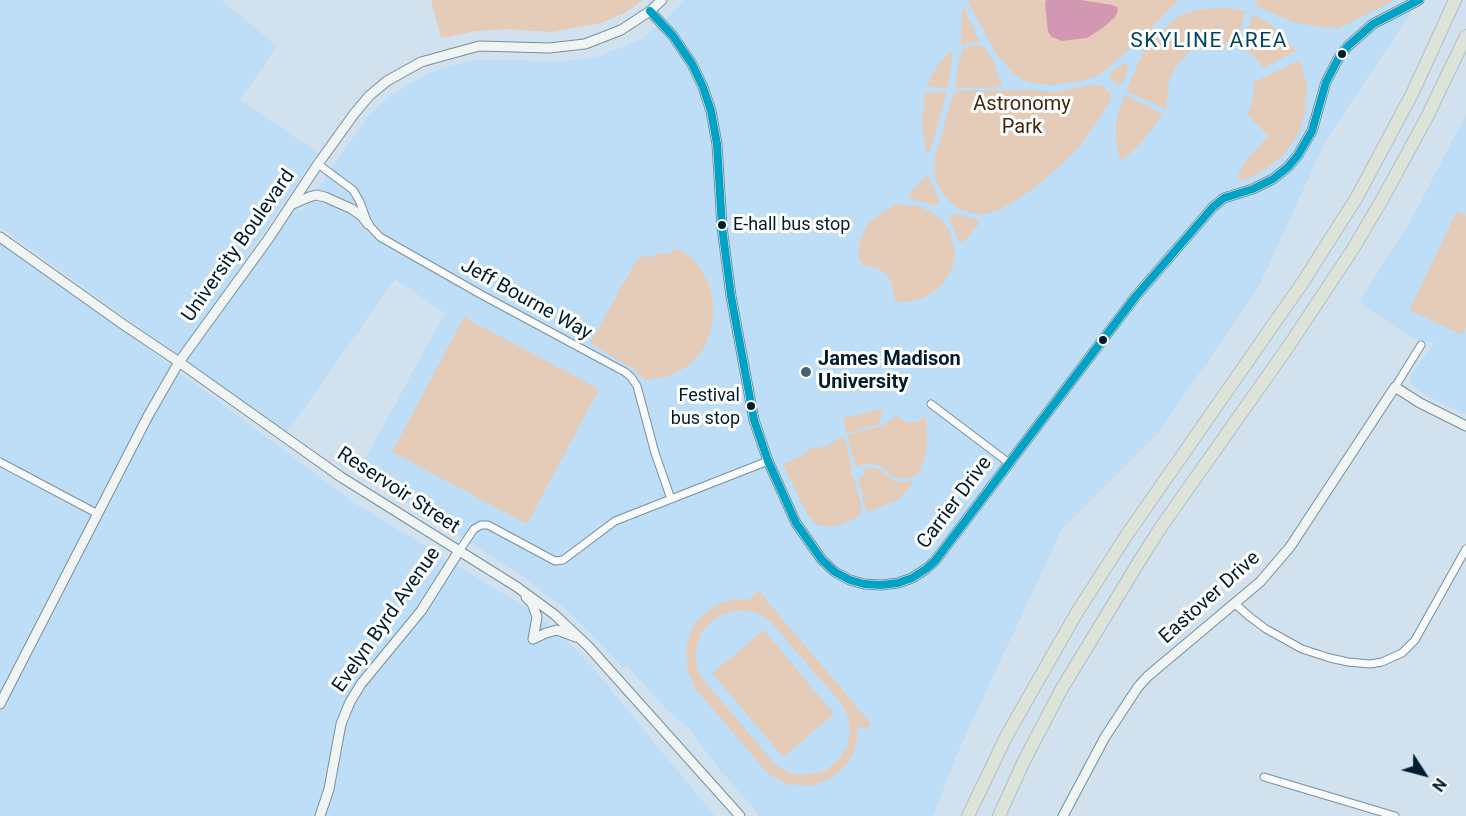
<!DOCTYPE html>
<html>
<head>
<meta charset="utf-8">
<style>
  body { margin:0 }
  #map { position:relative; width:1466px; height:816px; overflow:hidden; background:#d1e1ed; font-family:Roboto,sans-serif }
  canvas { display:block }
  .north { position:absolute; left:1394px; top:744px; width:60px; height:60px; -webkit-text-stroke:4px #fff; paint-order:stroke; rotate:126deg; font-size:16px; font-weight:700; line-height:24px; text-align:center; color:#001d30 }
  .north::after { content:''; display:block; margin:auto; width:21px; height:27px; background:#001d30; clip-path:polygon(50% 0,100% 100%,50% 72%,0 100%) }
</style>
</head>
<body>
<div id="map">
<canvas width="1466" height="816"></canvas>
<div class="north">N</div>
</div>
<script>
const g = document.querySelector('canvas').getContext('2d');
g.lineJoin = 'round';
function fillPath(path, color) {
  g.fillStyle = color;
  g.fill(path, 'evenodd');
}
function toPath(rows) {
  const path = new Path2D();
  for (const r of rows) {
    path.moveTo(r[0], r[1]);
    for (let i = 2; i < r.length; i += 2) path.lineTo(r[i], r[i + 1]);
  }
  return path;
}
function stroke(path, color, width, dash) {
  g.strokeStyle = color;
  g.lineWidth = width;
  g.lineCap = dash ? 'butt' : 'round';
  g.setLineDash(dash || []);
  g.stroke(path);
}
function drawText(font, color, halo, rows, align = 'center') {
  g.font = font + ' Roboto,sans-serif';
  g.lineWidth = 6;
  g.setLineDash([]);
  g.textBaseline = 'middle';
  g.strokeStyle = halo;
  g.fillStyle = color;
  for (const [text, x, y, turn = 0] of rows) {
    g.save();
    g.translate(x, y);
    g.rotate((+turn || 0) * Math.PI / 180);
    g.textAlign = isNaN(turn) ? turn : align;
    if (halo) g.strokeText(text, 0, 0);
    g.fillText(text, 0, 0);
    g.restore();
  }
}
const built = toPath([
  [0,0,221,0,277,46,240,100,318,153,179,356,0,227],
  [685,0,1417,0,1413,9,1326,140,1258,288,1158,433,1062,529,960,747,933,816,760,816,715,764,691,731,664,706,627,666,623,668,596,638,567,610,521,575,358,472,445,313,395,279,285,435,184,360,257,263,292,206,301,212,367,118,387,99,407,85,436,70,473,60,514,60,558,62,597,57,642,39,670,15],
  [1466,115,1466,414,1435,400,1414,387,1409,378,1434,343,1413,339,1359,302,1411,220],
  [0,235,159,357,354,503,537,614,582,655,715,816,0,816]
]);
const green = toPath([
  [431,0,643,0,626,12,602,23,550,32,507,29,476,31,441,38],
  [969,0,1178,0,1145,35,1107,69,1097,76,1081,81,1054,85,1029,83,1015,75,997,55,968,2],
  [1257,0,1395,0,1337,29,1296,23,1256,6],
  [962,8,964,8,980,42,973,42,962,46,961,45],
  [1224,8,1245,11,1237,45,1219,43,1194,48,1177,64,1169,81,1166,109,1126,91,1146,46,1161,31,1179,16,1201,9],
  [1253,14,1263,19,1279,31,1296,51,1264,68,1254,56,1241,48],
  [973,45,984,47,994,61,998,76,1003,87,955,88,959,59,964,49],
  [953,52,948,88,928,87,927,86,931,76,942,59,949,53],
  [1300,60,1307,85,1305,112,1300,129,1294,141,1281,158,1258,174,1241,181,1238,177,1240,169,1246,161,1268,136,1262,129,1247,115,1252,104,1254,89,1252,83],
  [1124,63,1127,64,1128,69,1122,84,1119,85,1112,80,1109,75,1110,73],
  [1093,84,1103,86,1108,91,1111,95,1111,100,1097,122,1080,145,1063,163,1039,184,1017,200,999,210,981,215,964,211,954,206,946,198,939,188,935,176,934,161,954,91,1027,90,1058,92],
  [947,91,935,135,930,150,927,153,925,146,922,123,925,93],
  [1125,95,1163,114,1142,142,1123,160,1120,158,1118,151,1116,137,1116,119],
  [926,176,929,177,939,200,937,205,933,205,909,198,909,194],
  [896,204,917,206,927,210,937,216,944,223,949,231,955,251,954,262,951,270,939,288,924,298,900,303,895,300,892,285,888,276,879,269,862,264,858,258,860,239,868,224,879,214],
  [1457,211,1466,216,1466,326,1462,335,1409,310],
  [951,214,955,214,978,220,979,224,964,241,960,242,958,240,949,219],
  [674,248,679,250,690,257,700,267,709,285,714,306,712,327,704,348,692,363,681,370,665,377,647,380,641,377,635,370,590,343,636,261,644,254,647,258,661,253,672,253],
  [464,317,599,389,527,524,392,452],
  [883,409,879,424,847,433,843,418],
  [896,416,907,423,919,421,926,416,927,448,920,471,915,476,905,479,894,477,879,465,869,463,855,466,847,435,884,425],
  [844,436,852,468,851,474,854,478,862,508,860,516,839,525,827,527,816,524,811,519,804,508,783,464,799,457,812,448,824,447],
  [868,467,878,469,895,481,905,482,915,480,900,499,868,512,865,507,858,479,864,475,863,468],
  [759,591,871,724,864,730,858,725,856,746,852,756,846,765,829,779,819,783,809,786,787,784,768,774,696,689,688,672,686,650,688,640,692,629,698,620,714,606,724,602,735,600,746,599,753,601,750,597],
  [737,610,755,612,770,621,840,702,845,709,850,726,848,744,839,759,826,770,817,773,800,775,791,773,776,765,701,677,697,668,696,653,697,645,701,634,710,623,720,615],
  [764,630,834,714,783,757,712,673]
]);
const water = toPath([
  [1046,0,1081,0,1112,5,1117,7,1118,11,1115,17,1104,27,1087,38,1062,41,1052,37,1048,32,1045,4]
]);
const street = toPath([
  [318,164,353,190,360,202,368,224,380,237,482,295,625,372,631,377,637,386,655,453,671,499],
  [1395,387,1421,345],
  [931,404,1009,463],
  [0,462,98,514],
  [459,551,474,529,481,525,488,525,555,561,563,560,615,521,768,461],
  [1234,603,1250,617,1266,629,1302,649,1330,658,1348,662,1370,664,1382,662,1402,653,1415,640,1466,549],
  [1264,777,1395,816]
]);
const secondary = toPath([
  [650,11,673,36,692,64,703,87,711,111,717,144,722,227,731,296,754,420,768,461,796,523,822,560,835,572,850,580,864,584,881,585,898,583,912,578,926,569,935,561,1136,296,1213,207,1224,198,1253,189,1273,179,1288,167,1298,155,1312,131,1326,82,1338,59,1348,46,1373,24,1419,0],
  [293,204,309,197,316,195,325,197,352,209,362,216,368,224],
  [0,237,124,325,179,362,341,477,517,587,555,615,588,646,740,816],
  [526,597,532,603,537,617,533,639],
  [533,639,546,633,557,630,576,637],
  [0,704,148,416,179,362,269,238,318,164,354,114,369,96,387,81,421,62,479,46,549,48,585,44,621,30,650,11,662,0],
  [320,816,329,789,341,724,350,702,361,684,421,611,459,551],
  [1063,816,1105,737,1138,687,1148,676,1260,582,1290,547,1395,387,1420,403,1466,426]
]);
const highway = toPath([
  [968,816,1007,735,1076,614,1126,536,1303,282,1357,197,1413,92,1455,0],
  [999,816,1023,763,1061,690,1140,560,1161,527,1288,347,1353,249,1383,198,1426,119,1466,36]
]);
const bus1 = toPath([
  [650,11,673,36,692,64,703,87,711,111,717,144,722,227,731,296,754,420,768,461,796,523,822,560,835,572,850,580,864,584,881,585,898,583,912,578,926,569,935,561,1136,296,1213,207,1224,198,1253,189,1273,179,1288,167,1298,155,1312,131,1326,82,1338,59,1348,46,1373,24,1419,0]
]);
const markers = [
  [1342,54,5,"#001d30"],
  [722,225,5,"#001d30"],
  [1103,340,5,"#001d30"],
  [806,372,6,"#496272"],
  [751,406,5,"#001d30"]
];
const busNames = [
  ["E-hall bus stop",733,225],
  ["Festival",740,396,"right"],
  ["bus stop",740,419,"right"]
];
const parkNames = [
  ["Astronomy",1022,105],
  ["Park",1022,128]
];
const streetNames = [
  ["University Boulevard",239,246,-55],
  ["Jeff Bourne Way",526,300,29],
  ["Reservoir Street",398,491,33],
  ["Carrier Drive",955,503,-53],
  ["Eastover Drive",1210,598,-42],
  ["Evelyn Byrd Avenue",387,620,-55]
];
const poiNames = [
  ["James Madison",818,360],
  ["University",818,383]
];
const neighbourhoodNames = [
  ["SKYLINE AREA",1209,42]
];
fillPath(built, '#bddef6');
fillPath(green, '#e4ccb8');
fillPath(water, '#d398b1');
stroke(street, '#77909d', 9);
stroke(secondary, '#77909d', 11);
stroke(highway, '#b2bfc7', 14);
stroke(street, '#f8fafc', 7);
stroke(secondary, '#f0f4f2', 9);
stroke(highway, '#dee3d9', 12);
stroke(bus1, '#00a2c6', 8);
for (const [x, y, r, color] of markers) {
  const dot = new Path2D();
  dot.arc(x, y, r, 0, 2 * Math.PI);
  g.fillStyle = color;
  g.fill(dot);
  stroke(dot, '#fff', 2);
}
drawText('18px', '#001d30', '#fff', busNames, 'left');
drawText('20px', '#44270c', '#fff', parkNames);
drawText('20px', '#001d30', '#fff', streetNames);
drawText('bold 20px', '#001d30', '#fff', poiNames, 'left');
g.letterSpacing = '1.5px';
drawText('21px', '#034466', '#fff', neighbourhoodNames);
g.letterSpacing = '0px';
</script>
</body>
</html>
